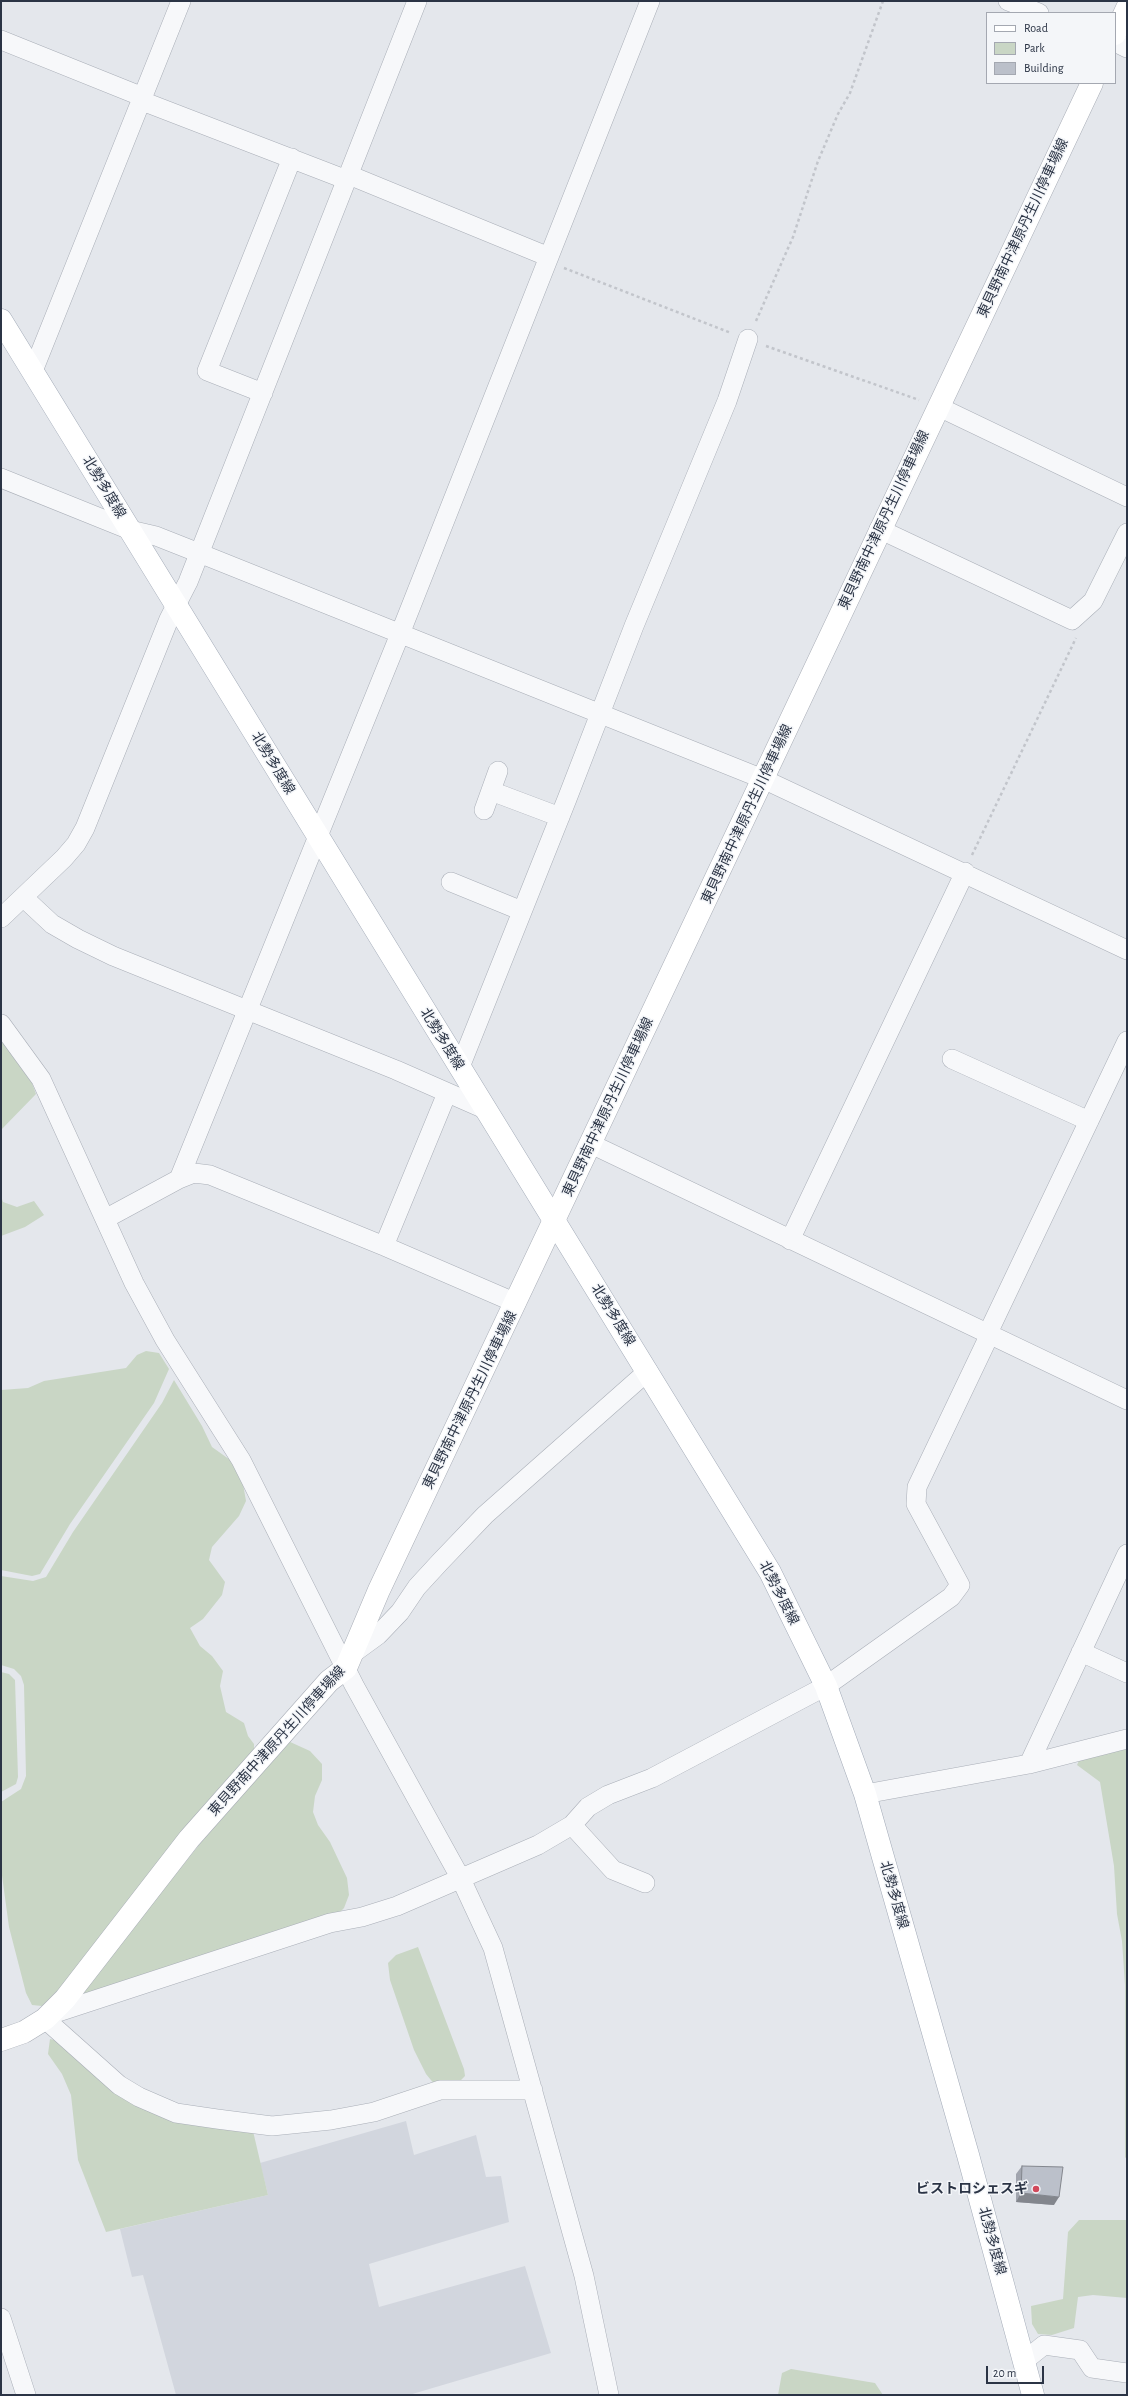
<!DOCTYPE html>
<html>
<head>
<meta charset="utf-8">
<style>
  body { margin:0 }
  #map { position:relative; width:1128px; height:2396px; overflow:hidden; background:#e4e7ec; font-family:"Alegreya Sans",sans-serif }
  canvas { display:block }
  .frame { position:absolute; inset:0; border:2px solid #2b3445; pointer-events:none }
  .legend { position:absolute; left:986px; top:12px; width:130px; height:72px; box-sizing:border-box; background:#f4f6f9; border:1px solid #a4a8b1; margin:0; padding:5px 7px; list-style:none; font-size:12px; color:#2b3445 }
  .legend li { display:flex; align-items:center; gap:8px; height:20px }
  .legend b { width:20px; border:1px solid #a4a8b1 }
  .scale { position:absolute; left:986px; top:2366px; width:58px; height:18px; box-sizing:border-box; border:2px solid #2b3445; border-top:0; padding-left:5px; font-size:12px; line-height:14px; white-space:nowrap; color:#2b3445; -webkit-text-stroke:3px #f4f6f9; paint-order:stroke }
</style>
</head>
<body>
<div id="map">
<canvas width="1128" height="2396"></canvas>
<div class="frame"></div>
<ul class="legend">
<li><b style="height:5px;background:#fff"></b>Road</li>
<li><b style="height:11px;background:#c9d6c5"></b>Park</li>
<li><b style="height:11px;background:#bbc0ca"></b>Building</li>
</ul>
<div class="scale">20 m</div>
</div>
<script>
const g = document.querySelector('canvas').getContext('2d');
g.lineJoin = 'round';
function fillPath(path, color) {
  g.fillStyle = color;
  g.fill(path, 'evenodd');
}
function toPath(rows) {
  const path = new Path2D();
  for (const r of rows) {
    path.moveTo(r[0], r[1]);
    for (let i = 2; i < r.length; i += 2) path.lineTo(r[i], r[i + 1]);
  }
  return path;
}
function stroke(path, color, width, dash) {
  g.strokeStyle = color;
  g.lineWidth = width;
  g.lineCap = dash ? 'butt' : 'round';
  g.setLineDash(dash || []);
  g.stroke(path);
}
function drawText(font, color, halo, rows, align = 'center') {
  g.font = font + ' "Alegreya Sans","Noto Sans JP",sans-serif';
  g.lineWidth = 3;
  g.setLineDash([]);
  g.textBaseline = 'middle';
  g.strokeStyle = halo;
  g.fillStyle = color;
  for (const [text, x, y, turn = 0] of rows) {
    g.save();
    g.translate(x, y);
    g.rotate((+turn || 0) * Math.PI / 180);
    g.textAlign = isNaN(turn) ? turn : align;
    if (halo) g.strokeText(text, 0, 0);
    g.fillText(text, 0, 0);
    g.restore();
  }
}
const built = toPath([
  [406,2121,414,2155,476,2135,486,2177,501,2176,509,2222,369,2264,379,2307,525,2266,551,2353,409,2395,176,2395,143,2275,132,2277,120,2229,268,2195,260,2163]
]);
const green = toPath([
  [1,1040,32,1083,36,1094,1,1130],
  [1,1196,3,1202,17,1207,34,1201,44,1215,25,1227,1,1236],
  [146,1351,159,1353,169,1369,154,1403,70,1524,40,1574,32,1576,1,1570,1,1390,28,1388,44,1381,126,1368,137,1355],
  [174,1380,202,1426,212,1447,233,1462,243,1484,246,1501,239,1516,212,1547,209,1560,225,1582,222,1595,203,1619,190,1628,200,1646,212,1656,223,1671,220,1686,226,1712,244,1723,248,1736,254,1744,254,1749,57,1997,42,2006,32,2005,26,1993,9,1927,1,1868,1,1802,21,1789,26,1776,24,1685,21,1676,14,1669,1,1665,1,1576,33,1581,46,1577,73,1532,162,1403],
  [1,1672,9,1674,15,1680,18,1777,16,1784,1,1792],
  [288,1741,310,1751,322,1764,322,1780,315,1796,313,1812,318,1825,330,1842,347,1878,349,1895,344,1908,335,1917,73,2003,277,1747],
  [1127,1745,1127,2160,1125,2157,1125,1985,1122,1941,1117,1914,1114,1866,1100,1782,1077,1765,1082,1754],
  [418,1947,464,2069,465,2076,460,2081,435,2085,426,2074,414,2050,390,1980,388,1963,396,1955],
  [50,2039,58,2041,103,2083,253,2131,268,2195,106,2232,78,2160,71,2095,62,2074,48,2054],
  [1079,2220,1127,2220,1127,2298,1093,2295,1078,2297,1074,2328,1052,2335,1038,2334,1032,2324,1031,2306,1063,2299,1068,2232],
  [791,2369,875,2383,883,2395,778,2395,782,2373]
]);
const path = toPath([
  [564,268,731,333],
  [756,321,793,237,818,161,838,114,850,93,883,1],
  [766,346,919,400],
  [972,855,1076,638]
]);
const street = toPath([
  [1008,1,1039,13],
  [1,40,143,97],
  [1115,42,1127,48],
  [142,101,347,180],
  [349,175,549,257],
  [33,371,181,1],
  [263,393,207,371,292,158],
  [939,407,1127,497],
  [1,478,130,530,156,536,199,553,763,779,1127,950],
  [879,529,1072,620,1093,601,1127,533],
  [491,791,560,817],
  [484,810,498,771],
  [451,882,522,911],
  [23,897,52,924,78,939,113,956,396,1070,487,1110],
  [1,918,64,858,76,844,85,828,169,619,188,582,417,1],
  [1,1024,41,1079,134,1283,165,1340,241,1460,354,1685,461,1879,493,1948,584,2276,609,2395],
  [952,1059,1089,1121],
  [460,1067,567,799,634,626,727,401,748,339],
  [591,1144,1127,1400],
  [179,1179,194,1173,210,1175,384,1246,516,1303],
  [105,1219,179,1179,400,634,650,1],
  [790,1240,965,872],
  [384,1246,447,1093],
  [987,1335,1127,1041],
  [1081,1652,1127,1673],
  [352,1654,378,1635,400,1612,417,1587,440,1562,485,1515,648,1371],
  [1029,1764,1127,1739],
  [865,1794,1029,1764,1127,1554],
  [572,1825,588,1807,608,1795,652,1778,826,1686,951,1597,960,1585,916,1504,917,1487,989,1336],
  [49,2015,330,1923,362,1917,397,1906,538,1845,572,1825,613,1870,645,1883],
  [45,2019,119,2085,139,2097,176,2113,217,2119,272,2126,331,2120,374,2112,440,2090,533,2090],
  [1,2318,26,2395],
  [1024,2361,1044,2345,1080,2350,1092,2368,1127,2373]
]);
const secondary = toPath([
  [1115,34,1127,8],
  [1,2040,24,2032,45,2019,65,1999,189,1839,329,1681,346,1668,379,1590,1092,83]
]);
const primary = toPath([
  [1,320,770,1572,826,1686,865,1794,968,2155,1033,2395]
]);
const wall = toPath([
  [1022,2166,1054,2205,1016,2202,1016,2174]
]);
const shadedWall = toPath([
  [1021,2193,1059,2197,1054,2205,1016,2202]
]);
const building = toPath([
  [1022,2166,1063,2167,1059,2197,1021,2193,1022,2166]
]);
const markers = [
  [1036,2189,4,"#d1495b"]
];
const streetNames = [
  ["東貝野南中津原丹生川停車場線",1023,228,-65],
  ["北勢多度線",104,487,59],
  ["東貝野南中津原丹生川停車場線",884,520,-65],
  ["北勢多度線",273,763,59],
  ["東貝野南中津原丹生川停車場線",747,814,-65],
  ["北勢多度線",442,1039,58],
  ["東貝野南中津原丹生川停車場線",608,1107,-65],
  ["北勢多度線",613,1315,58],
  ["東貝野南中津原丹生川停車場線",470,1400,-64],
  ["北勢多度線",779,1593,63],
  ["東貝野南中津原丹生川停車場線",277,1741,-48],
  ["北勢多度線",894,1895,74],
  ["北勢多度線",992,2241,75]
];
const poiNames = [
  ["ビストロシェスギ",1028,2189]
];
fillPath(built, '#d2d6de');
fillPath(green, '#c9d6c5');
stroke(street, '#a9aeb7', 20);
stroke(secondary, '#a9aeb7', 23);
stroke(primary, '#a3abb8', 23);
stroke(path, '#c2c5cb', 2.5, [3, 3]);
stroke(street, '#f7f8fa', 19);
stroke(secondary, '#fff', 22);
stroke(primary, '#fff', 22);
fillPath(wall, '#a1a5ae');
fillPath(shadedWall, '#83868d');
fillPath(building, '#bbc0ca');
stroke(building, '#83868d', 1);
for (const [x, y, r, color] of markers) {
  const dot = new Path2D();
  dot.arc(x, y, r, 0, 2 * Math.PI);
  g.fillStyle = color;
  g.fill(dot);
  stroke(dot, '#f4f6f9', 1.5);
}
drawText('14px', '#2b3445', '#f4f6f9', streetNames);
drawText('bold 14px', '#2b3445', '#f4f6f9', poiNames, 'right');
</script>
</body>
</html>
